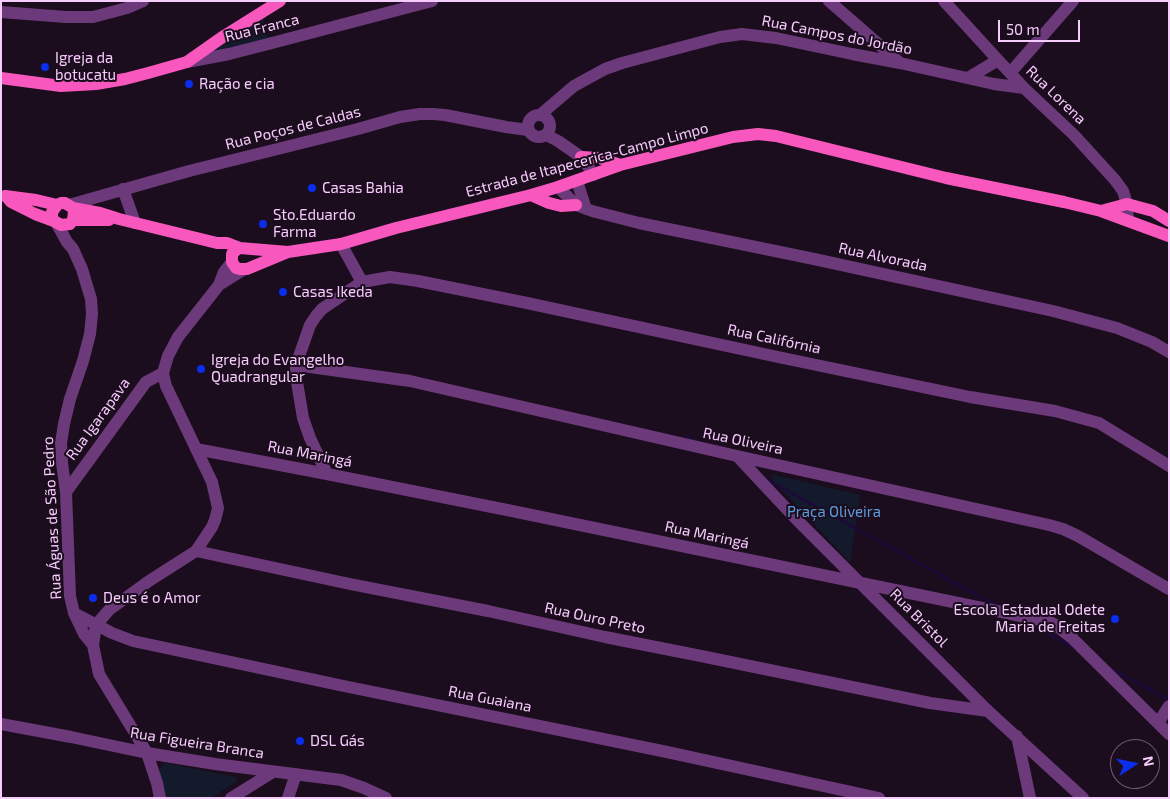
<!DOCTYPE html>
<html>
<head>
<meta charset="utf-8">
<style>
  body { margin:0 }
  #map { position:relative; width:1170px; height:799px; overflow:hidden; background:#1c0d1e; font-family:"Exo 2",sans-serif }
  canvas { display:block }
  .frame { position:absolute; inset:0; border:2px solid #f6ccfd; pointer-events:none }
  .north { position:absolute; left:1110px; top:739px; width:50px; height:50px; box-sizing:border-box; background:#1c0d1e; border:1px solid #735977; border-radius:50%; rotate:79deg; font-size:14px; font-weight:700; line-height:20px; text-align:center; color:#f6ccfd }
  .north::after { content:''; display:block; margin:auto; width:18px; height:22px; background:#0a2eeb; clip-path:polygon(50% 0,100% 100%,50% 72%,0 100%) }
  .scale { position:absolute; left:998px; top:20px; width:82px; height:22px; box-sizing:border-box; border:2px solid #f6ccfd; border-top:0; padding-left:6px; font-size:15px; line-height:18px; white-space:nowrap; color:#f6ccfd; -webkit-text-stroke:4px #1c0d1e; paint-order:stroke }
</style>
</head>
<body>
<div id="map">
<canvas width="1170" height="799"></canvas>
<div class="frame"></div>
<div class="north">N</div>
<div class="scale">50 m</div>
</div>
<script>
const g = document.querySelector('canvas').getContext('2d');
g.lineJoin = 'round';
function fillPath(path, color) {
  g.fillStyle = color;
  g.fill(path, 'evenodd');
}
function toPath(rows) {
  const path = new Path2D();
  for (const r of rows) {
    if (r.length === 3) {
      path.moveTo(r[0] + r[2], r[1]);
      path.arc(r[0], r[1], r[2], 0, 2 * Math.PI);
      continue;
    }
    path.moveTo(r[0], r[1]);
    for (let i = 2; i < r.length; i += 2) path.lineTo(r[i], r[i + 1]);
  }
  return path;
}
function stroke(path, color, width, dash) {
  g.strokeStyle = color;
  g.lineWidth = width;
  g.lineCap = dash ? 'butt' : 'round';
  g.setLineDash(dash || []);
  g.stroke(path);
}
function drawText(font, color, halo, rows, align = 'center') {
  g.font = font + ' "Exo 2",sans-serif';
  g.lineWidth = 4;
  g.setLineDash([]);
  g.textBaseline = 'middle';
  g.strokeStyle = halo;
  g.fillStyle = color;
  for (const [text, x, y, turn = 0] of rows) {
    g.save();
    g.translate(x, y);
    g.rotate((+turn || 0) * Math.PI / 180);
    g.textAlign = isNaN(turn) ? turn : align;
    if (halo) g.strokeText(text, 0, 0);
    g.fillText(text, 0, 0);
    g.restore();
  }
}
const green = toPath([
  [262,14,269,41,198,54],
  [770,475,779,476,860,495,850,562,774,482],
  [165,763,236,777,236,782,211,798,164,798,159,769]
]);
const stream = toPath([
  [686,436,697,442],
  [766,479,997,606],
  [1029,623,1074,648],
  [1110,668,1169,700]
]);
const minor = toPath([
  [829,1,899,62],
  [944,1,998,60,1024,88,1074,135,1115,180,1123,191,1127,204,1128,221],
  [1,12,66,17,93,17,127,8,143,1],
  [187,62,229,54,272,43,432,1],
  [1010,73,1073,1],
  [968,78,998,60],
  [539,126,11],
  [540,115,574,86,605,69,622,63,720,37,742,34,776,38,852,54,900,63,994,84,1024,88],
  [546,135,558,141,581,157,588,166,593,175],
  [577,181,586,209],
  [558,187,576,205,592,211,639,223,814,259,1053,311,1117,328,1152,342,1169,352],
  [123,189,135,223],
  [69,205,189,171,358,129,400,117,420,114,433,114,445,115,506,127,528,130],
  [57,224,67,242,73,249,82,269,91,299,92,314,90,334,83,361,70,399,64,424,61,443,62,463,66,492,70,596,74,613,84,634,93,645],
  [341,244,362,282],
  [219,285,243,270],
  [296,365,410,381,737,456,1049,525,1063,529,1078,536,1169,589],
  [196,449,327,474,512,511,1050,622,1054,624,1072,638,1169,734],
  [737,456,797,520,988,711,1083,798],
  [327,474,310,438,303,418,296,376,296,365,310,325,316,316,322,309,362,282,390,277,418,281,527,303,778,357,970,397,1055,411,1099,423,1169,466],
  [66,492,146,382,163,373],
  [196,551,350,584,488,611,605,637,706,657,930,703,988,711],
  [74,613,112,633,133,641,339,685,667,752,879,798],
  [1158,723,1169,706],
  [1,724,71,737,147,753,215,764,341,780,364,788,386,798],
  [1017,736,1030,798],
  [160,798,157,783,147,753,99,674,93,645,96,625,109,610,149,581,196,551,212,527,215,520,218,508,212,482,166,386,163,373,168,356,178,337,219,285,224,272,232,262],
  [231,798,273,772],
  [288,798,296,774]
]);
const major = toPath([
  [1,78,61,86,96,84,125,79,148,73,187,62,224,36,280,1],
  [581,157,600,158,620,165],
  [531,195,549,203,561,206,576,205],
  [5,196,36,200,57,205],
  [6,196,11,202,35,214,54,221,61,225,70,224,73,220,74,212,73,208,65,203,61,203,57,205,52,212,52,217,54,221],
  [73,208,100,213,119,219,217,243,227,243,240,248],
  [1101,211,1127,204,1153,211,1169,221],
  [73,220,109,220],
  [288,252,240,248,237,249,232,254,232,262,236,268,240,269,247,269,288,252,341,244,396,228,531,195,558,187,620,165,733,137,758,134,776,136,946,178,1064,202,1101,211,1169,236]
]);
const markers = [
  [45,67,5,"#0a2eeb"],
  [189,84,5,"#0a2eeb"],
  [312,188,5,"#0a2eeb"],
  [263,224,5,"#0a2eeb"],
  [283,292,5,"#0a2eeb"],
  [201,369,5,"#0a2eeb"],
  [93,598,5,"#0a2eeb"],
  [1115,619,5,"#0a2eeb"],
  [300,741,5,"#0a2eeb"]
];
const streetNames = [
  ["Rua Franca",262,28,-14],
  ["Rua Campos do Jordão",837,35,11],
  ["Rua Lorena",1056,95,44],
  ["Rua Poços de Caldas",293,128,-14],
  ["Estrada de Itapecerica-Campo Limpo",587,160,-15],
  ["Rua Alvorada",883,257,12],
  ["Rua Califórnia",774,339,12],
  ["Rua Igarapava",98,419,-54],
  ["Rua Oliveira",743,441,12],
  ["Rua Maringá",310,454,11],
  ["Rua Águas de São Pedro",52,518,-93],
  ["Rua Maringá",707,535,12],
  ["Rua Ouro Preto",595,618,12],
  ["Rua Bristol",919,618,45],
  ["Rua Guaiana",490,699,11],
  ["Rua Figueira Branca",197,743,9]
];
const poiNames = [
  ["Igreja da",55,58],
  ["botucatu",55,75],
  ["Ração e cia",199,84],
  ["Casas Bahia",322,188],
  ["Sto.Eduardo",273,215],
  ["Farma",273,232],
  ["Casas Ikeda",293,292],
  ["Igreja do Evangelho",211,360],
  ["Quadrangular",211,377],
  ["Deus é o Amor",103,598],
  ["Escola Estadual Odete",1105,610,"right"],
  ["Maria de Freitas",1105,627,"right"],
  ["DSL Gás",310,741]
];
const parkNames = [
  ["Praça Oliveira",834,512]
];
fillPath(green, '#121a2b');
stroke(stream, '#1c0b39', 3);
stroke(minor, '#6c3a7b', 12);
stroke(major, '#f857bd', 12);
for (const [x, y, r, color] of markers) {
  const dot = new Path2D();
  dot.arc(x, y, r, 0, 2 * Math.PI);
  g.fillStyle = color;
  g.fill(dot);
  stroke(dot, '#1c0d1e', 2);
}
drawText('15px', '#f6ccfd', '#1c0d1e', streetNames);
drawText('15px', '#f6ccfd', '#1c0d1e', poiNames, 'left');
drawText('15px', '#5c9cd9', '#1c0d1e', parkNames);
</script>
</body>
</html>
